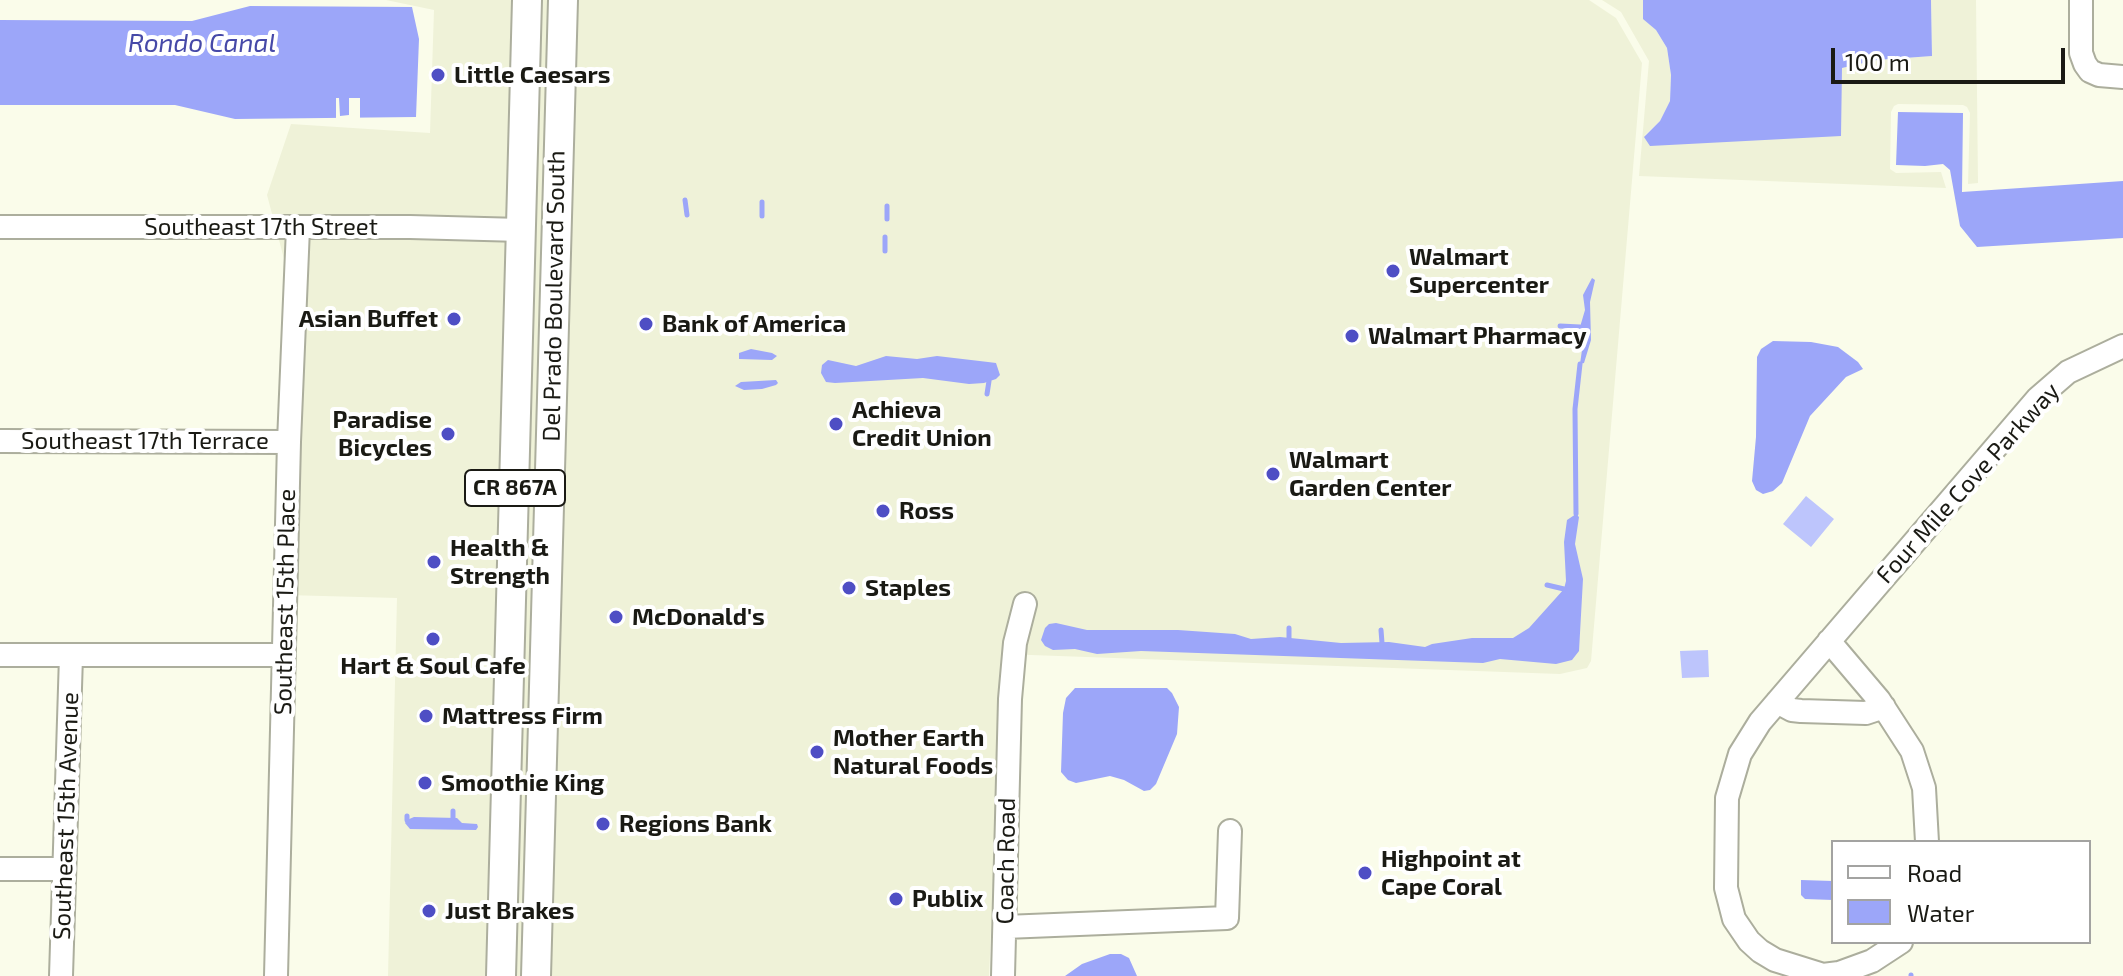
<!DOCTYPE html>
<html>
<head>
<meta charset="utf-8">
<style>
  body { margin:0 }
  #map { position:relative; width:2123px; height:976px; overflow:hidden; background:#fafcea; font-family:"Exo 2",sans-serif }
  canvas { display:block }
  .legend { position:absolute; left:1831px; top:840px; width:260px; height:104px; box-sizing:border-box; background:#fff; border:2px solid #a3a3a1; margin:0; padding:10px 14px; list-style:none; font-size:24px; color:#1a1a14 }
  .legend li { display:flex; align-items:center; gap:16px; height:40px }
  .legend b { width:40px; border:2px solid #a3a3a1 }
  .scale { position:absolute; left:1831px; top:48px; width:234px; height:36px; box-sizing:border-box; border:4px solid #1a1a14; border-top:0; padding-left:10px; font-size:24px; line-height:28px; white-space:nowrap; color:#1a1a14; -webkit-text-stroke:6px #fff; paint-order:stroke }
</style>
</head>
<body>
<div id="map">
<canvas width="2123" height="976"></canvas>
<ul class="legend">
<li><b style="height:10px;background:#fff"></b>Road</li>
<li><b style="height:22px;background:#9ca6f9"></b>Water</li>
</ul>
<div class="scale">100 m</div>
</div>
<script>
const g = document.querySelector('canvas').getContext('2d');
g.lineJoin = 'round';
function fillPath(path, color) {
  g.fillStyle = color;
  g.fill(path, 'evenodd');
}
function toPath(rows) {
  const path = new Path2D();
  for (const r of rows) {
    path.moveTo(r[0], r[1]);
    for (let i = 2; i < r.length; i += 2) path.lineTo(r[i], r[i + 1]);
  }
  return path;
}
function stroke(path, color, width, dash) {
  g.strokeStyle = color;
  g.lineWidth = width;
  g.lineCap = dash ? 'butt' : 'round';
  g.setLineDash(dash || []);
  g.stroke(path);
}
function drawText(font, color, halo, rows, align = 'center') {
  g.font = font + ' "Exo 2",sans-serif';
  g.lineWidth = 8;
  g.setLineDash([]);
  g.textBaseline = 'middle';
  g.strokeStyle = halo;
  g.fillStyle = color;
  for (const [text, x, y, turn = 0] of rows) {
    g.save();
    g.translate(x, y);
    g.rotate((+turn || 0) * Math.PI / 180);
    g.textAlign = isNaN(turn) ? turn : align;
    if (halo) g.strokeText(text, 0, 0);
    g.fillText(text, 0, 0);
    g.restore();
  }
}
const built = toPath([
  [386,0,1589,0,1616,18,1642,63,1591,661,1587,668,1560,674,1003,654,989,976,388,976,397,598,286,595,295,300,267,195,291,124,430,133,434,10],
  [1602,0,1643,0,1644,19,1656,30,1667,48,1671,75,1670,101,1660,121,1644,136,1842,68,1877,60,1932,56,1931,0,1976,0,1978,183,1968,184,1970,113,1967,107,1963,105,1898,104,1894,106,1891,112,1890,169,1896,173,1941,172,1946,188,1639,176,1649,61,1621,12]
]);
const green = toPath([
  [1806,496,1834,519,1811,547,1783,524],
  [1708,650,1709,677,1682,678,1680,651]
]);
const water = toPath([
  [1643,0,1931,0,1932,56,1877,60,1842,68,1841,136,1650,146,1644,137,1660,121,1670,101,1671,75,1667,48,1656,30,1643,19],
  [250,6,412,7,419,39,416,117,235,119,175,105,0,105,0,20,192,21],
  [1898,112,1963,113,1962,192,2123,181,2123,238,1977,247,1960,226,1950,170,1943,164,1925,166,1896,165],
  [1592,278,1595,280,1590,302,1591,340,1584,363,1580,364,1583,343,1580,327,1585,310,1583,295],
  [1773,341,1811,342,1838,347,1858,362,1863,369,1846,377,1810,416,1782,483,1773,491,1763,494,1756,490,1752,481,1756,437,1757,357,1761,349],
  [751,349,772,353,777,356,772,360,739,359,739,353],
  [886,356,917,359,937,356,988,362,996,363,1000,375,996,379,984,383,969,384,923,378,835,383,826,382,821,373,822,365,828,360,856,366],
  [776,380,778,383,776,385,762,389,744,390,735,386,741,382],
  [1576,514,1579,517,1575,544,1583,579,1579,651,1572,660,1556,664,1500,659,1483,663,1141,651,1097,654,1075,649,1053,650,1045,646,1041,640,1045,628,1049,624,1056,623,1087,630,1178,630,1235,634,1251,639,1280,637,1341,643,1389,642,1425,647,1432,644,1472,638,1513,638,1529,628,1564,589,1566,581,1564,542,1567,520],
  [1075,688,1167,688,1172,693,1179,707,1177,734,1156,784,1150,790,1144,791,1124,780,1110,776,1076,783,1068,780,1061,772,1063,713,1066,698],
  [414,817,457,818,462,823,477,824,478,827,476,830,410,829,405,823,407,820],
  [1801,880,1833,881,1833,900,1805,899,1801,895],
  [1110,954,1121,954,1129,958,1137,976,1065,976,1082,964]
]);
const pier = toPath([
  [336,98,339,98,340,116,349,115,349,98,360,98,360,124,349,124,349,120,336,120]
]);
const stream = toPath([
  [685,200,687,215],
  [887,206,887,219],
  [762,216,762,202],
  [885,251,885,237],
  [1560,326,1580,327],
  [987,394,989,381],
  [1576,514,1575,409,1580,364],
  [1547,585,1564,589],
  [1289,628,1289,639],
  [1381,630,1382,643],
  [453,811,453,818],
  [407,816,407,820],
  [1911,976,1911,975]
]);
const minor = toPath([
  [2081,0,2081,53,2085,64,2090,71,2099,75,2123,77],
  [0,227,410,227,521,230],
  [0,441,289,442],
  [1829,641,1879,700,1912,751,1924,788,1927,842],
  [0,655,284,655],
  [1777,702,1792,710,1801,711,1866,713,1884,707],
  [0,869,64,869],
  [1005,927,1227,918,1230,831],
  [1901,942,1872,961,1839,973,1823,975,1775,960,1760,951,1749,941,1734,919,1726,888,1727,798,1740,754,1760,722,2038,398,2068,372,2123,346],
  [61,976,71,656],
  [276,976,289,442,298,228],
  [1003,976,1010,699,1015,643,1025,604]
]);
const major = toPath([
  [501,976,527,0],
  [536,976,563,0]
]);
const markers = [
  [438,75,8,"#4e4ec4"],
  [1393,271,8,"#4e4ec4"],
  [454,319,8,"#4e4ec4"],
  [646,324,8,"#4e4ec4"],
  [1352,336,8,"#4e4ec4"],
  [836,424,8,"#4e4ec4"],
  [448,434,8,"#4e4ec4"],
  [1273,474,8,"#4e4ec4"],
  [883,511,8,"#4e4ec4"],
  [434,562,8,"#4e4ec4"],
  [849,588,8,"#4e4ec4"],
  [616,617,8,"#4e4ec4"],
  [433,639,8,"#4e4ec4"],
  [426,716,8,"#4e4ec4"],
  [817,752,8,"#4e4ec4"],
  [425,783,8,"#4e4ec4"],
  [603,824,8,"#4e4ec4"],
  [1365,873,8,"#4e4ec4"],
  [896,899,8,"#4e4ec4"],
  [429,911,8,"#4e4ec4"]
];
const shields = [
  [515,488,100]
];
const shieldNames = [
  ["CR 867A",515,488]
];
const poiNames = [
  ["Little Caesars",454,75],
  ["Walmart",1409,257],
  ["Supercenter",1409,285],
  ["Asian Buffet",438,319,"right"],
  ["Bank of America",662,324],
  ["Walmart Pharmacy",1368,336],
  ["Achieva",852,410],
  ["Credit Union",852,438],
  ["Paradise",432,420,"right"],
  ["Bicycles",432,448,"right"],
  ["Walmart",1289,460],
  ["Garden Center",1289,488],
  ["Ross",899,511],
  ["Health &",450,548],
  ["Strength",450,576],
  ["Staples",865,588],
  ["McDonald's",632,617],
  ["Hart & Soul Cafe",433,666,"center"],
  ["Mattress Firm",442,716],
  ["Mother Earth",833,738],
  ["Natural Foods",833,766],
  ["Smoothie King",441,783],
  ["Regions Bank",619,824],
  ["Highpoint at",1381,859],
  ["Cape Coral",1381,887],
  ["Publix",912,899],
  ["Just Brakes",445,911]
];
const streetNames = [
  ["Southeast 17th Street",261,227],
  ["Del Prado Boulevard South",554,296,-89],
  ["Southeast 17th Terrace",145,441],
  ["Four Mile Cove Parkway",1968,483,-48],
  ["Southeast 15th Place",285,602,-89],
  ["Southeast 15th Avenue",66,816,-88],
  ["Coach Road",1006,861,-89]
];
const waterNames = [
  ["Rondo Canal",202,43]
];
fillPath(built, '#eff2d8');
fillPath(green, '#bdc5fc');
fillPath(water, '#9ca6f9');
fillPath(pier, '#fafcea');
stroke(stream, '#9ca6f9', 5);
stroke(minor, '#acae9d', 26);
stroke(major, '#acae9d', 32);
stroke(minor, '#fff', 22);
stroke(major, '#fff', 28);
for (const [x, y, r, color] of markers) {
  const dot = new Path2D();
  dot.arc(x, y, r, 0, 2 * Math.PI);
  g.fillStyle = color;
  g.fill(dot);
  stroke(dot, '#fff', 3);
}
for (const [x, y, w] of shields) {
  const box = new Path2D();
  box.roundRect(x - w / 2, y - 18, w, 36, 6);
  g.fillStyle = '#fff';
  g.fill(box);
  stroke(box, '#1a1a14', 2);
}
drawText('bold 22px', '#1a1a14', null, shieldNames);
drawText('bold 24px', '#1a1a14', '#fff', poiNames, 'left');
drawText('24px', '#1a1a14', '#fff', streetNames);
drawText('italic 26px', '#4649a8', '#fff', waterNames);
</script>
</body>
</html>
